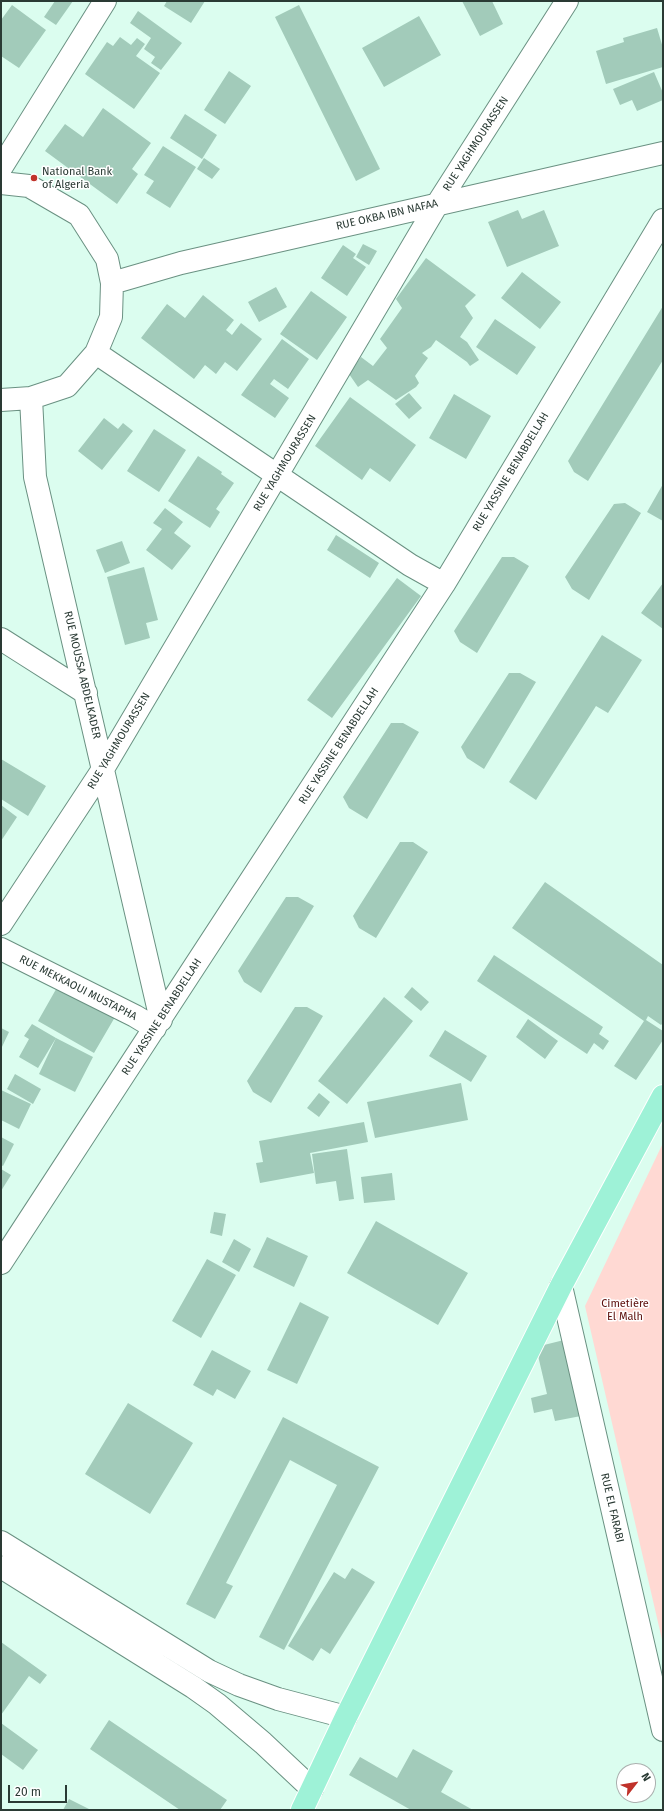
<!DOCTYPE html>
<html>
<head>
<meta charset="utf-8">
<style>
  body { margin:0 }
  #map { position:relative; width:664px; height:1811px; overflow:hidden; background:#dbfdef; font-family:"Fira Sans",sans-serif }
  canvas { display:block }
  .frame { position:absolute; inset:0; border:2px solid #2a3a34; pointer-events:none }
  .north { position:absolute; left:616px; top:1763px; width:40px; height:40px; box-sizing:border-box; background:#fff; border:1px solid #aab0ae; border-radius:50%; rotate:59deg; font-size:11px; font-weight:700; line-height:16px; text-align:center; color:#2a3a34 }
  .north::after { content:''; display:block; margin:auto; width:14px; height:18px; background:#c0322a; clip-path:polygon(50% 0,100% 100%,50% 72%,0 100%) }
  .scale { position:absolute; left:8px; top:1785px; width:59px; height:18px; box-sizing:border-box; border:2px solid #2a3a34; border-top:0; padding-left:5px; font-size:12px; line-height:14px; white-space:nowrap; color:#2a3a34; -webkit-text-stroke:3px #fff; paint-order:stroke }
</style>
</head>
<body>
<div id="map">
<canvas width="664" height="1811"></canvas>
<div class="frame"></div>
<div class="north">N</div>
<div class="scale">20 m</div>
</div>
<script>
const g = document.querySelector('canvas').getContext('2d');
g.lineJoin = 'round';
function fillPath(path, color) {
  g.fillStyle = color;
  g.fill(path, 'evenodd');
}
function toPath(rows) {
  const path = new Path2D();
  for (const r of rows) {
    path.moveTo(r[0], r[1]);
    for (let i = 2; i < r.length; i += 2) path.lineTo(r[i], r[i + 1]);
  }
  return path;
}
function stroke(path, color, width, dash) {
  g.strokeStyle = color;
  g.lineWidth = width;
  g.lineCap = dash ? 'butt' : 'round';
  g.setLineDash(dash || []);
  g.stroke(path);
}
function drawText(font, color, halo, rows, align = 'center') {
  g.font = font + ' "Fira Sans",sans-serif';
  g.lineWidth = 3;
  g.setLineDash([]);
  g.textBaseline = 'middle';
  g.strokeStyle = halo;
  g.fillStyle = color;
  for (const [text, x, y, turn = 0] of rows) {
    g.save();
    g.translate(x, y);
    g.rotate((+turn || 0) * Math.PI / 180);
    g.textAlign = isNaN(turn) ? turn : align;
    if (halo) g.strokeText(text, 0, 0);
    g.fillText(text, 0, 0);
    g.restore();
  }
}
const green = toPath([
  [663,1143,663,1644,585,1306]
]);
const building = toPath([
  [55,1,73,1,56,25,44,17],
  [167,1,205,1,191,23,164,6],
  [462,1,492,1,503,24,480,36],
  [12,5,46,30,19,68,1,56,1,20],
  [299,5,380,169,356,181,275,17],
  [138,11,182,43,161,70,151,63,155,57,144,49,151,38,130,23],
  [419,16,441,55,384,87,362,48],
  [657,28,663,48,663,67,606,84,596,51,624,42,623,38],
  [120,37,131,45,137,38,145,44,136,56,160,73,134,109,85,74,107,42,113,46],
  [229,71,251,86,225,124,204,110],
  [654,72,663,93,663,100,637,111,632,100,620,105,613,89],
  [103,108,151,143,132,169,138,174,117,204,45,151,65,124,83,137],
  [185,114,217,135,202,159,170,138],
  [163,146,196,167,170,208,146,193,154,181,144,175],
  [204,158,220,169,212,179,197,169],
  [518,210,522,219,544,210,559,246,507,267,488,222],
  [363,244,377,251,369,265,356,257],
  [343,245,356,254,353,258,366,267,347,296,321,278],
  [426,258,476,295,465,306,473,318,460,337,467,342,479,360,470,366,467,362,436,340,431,347,422,353,428,358,415,376,419,383,416,387,396,400,368,380,358,387,349,374,361,357,373,366,387,348,380,339,402,308,396,299],
  [522,272,561,302,540,329,501,298],
  [276,287,287,307,259,322,248,302],
  [311,291,347,317,317,360,280,334],
  [203,295,234,320,226,330,232,335,241,323,262,339,237,371,225,362,216,374,205,365,194,379,141,338,167,304,185,318],
  [663,306,663,360,588,481,574,472,568,461],
  [495,319,536,347,517,375,476,347],
  [282,339,309,359,288,389,274,379,270,384,289,398,275,418,241,395],
  [409,393,422,408,409,419,395,404],
  [454,394,491,416,466,459,429,438],
  [350,397,416,445,390,482,370,468,362,480,315,446],
  [104,418,118,429,123,423,133,431,102,470,78,451],
  [154,429,186,450,159,492,127,471],
  [198,456,222,472,221,474,234,483,216,509,220,512,210,528,168,501],
  [663,484,663,521,647,512],
  [625,503,641,513,589,600,572,589,565,577,614,504],
  [165,508,183,522,174,533,191,546,172,570,146,550,162,529,153,523],
  [336,535,379,563,370,578,327,550],
  [122,541,130,563,105,573,96,550],
  [502,557,514,557,529,566,477,653,460,642,454,631],
  [144,567,158,620,146,623,150,638,125,645,107,577],
  [397,578,421,596,332,718,307,700],
  [663,583,663,629,641,613],
  [602,635,642,660,608,713,596,706,536,800,509,782],
  [509,673,520,673,536,682,484,769,467,758,461,747],
  [391,723,403,723,419,732,367,819,349,808,343,797],
  [1,759,46,786,28,816,1,799],
  [1,805,17,817,1,841],
  [400,842,413,842,428,852,376,938,359,928,353,916],
  [545,882,663,965,663,1023,661,1025,648,1016,646,1020,663,1031,663,1040,636,1080,614,1066,644,1021,512,928],
  [286,897,298,897,314,906,261,993,244,982,238,971],
  [494,955,603,1027,599,1034,609,1041,603,1050,594,1043,587,1054,477,981],
  [59,984,115,1017,94,1053,38,1021],
  [412,987,429,1002,421,1011,404,997],
  [384,997,413,1021,347,1104,318,1081],
  [295,1007,307,1007,323,1016,271,1103,253,1092,247,1081],
  [528,1019,558,1041,545,1059,516,1037],
  [32,1024,56,1038,38,1068,19,1057,29,1039,24,1036],
  [1,1028,9,1032,1,1049],
  [445,1030,487,1056,471,1082,429,1056],
  [56,1038,93,1057,75,1092,39,1074],
  [15,1074,41,1089,33,1104,7,1089],
  [461,1083,468,1120,375,1138,367,1102],
  [1,1090,31,1104,19,1129,1,1120],
  [319,1093,330,1102,319,1117,307,1108],
  [364,1122,368,1142,310,1153,314,1173,260,1183,256,1163,263,1162,259,1141],
  [1,1137,14,1144,3,1166,1,1165],
  [347,1149,354,1199,339,1201,336,1181,316,1184,312,1154],
  [1,1169,11,1175,1,1191],
  [392,1173,395,1200,364,1203,361,1177],
  [214,1212,226,1214,222,1236,210,1233],
  [376,1221,468,1273,438,1325,347,1273],
  [267,1237,308,1256,294,1287,253,1267],
  [234,1239,251,1249,239,1272,222,1262],
  [207,1259,236,1275,201,1338,172,1321],
  [300,1302,329,1317,297,1384,267,1370],
  [564,1340,581,1416,555,1421,552,1409,534,1413,531,1398,547,1394,536,1347],
  [212,1350,251,1371,235,1399,217,1389,213,1396,193,1385],
  [128,1403,193,1443,150,1514,85,1474],
  [283,1417,379,1467,284,1650,259,1637,337,1485,290,1460,226,1583,233,1586,215,1619,186,1604],
  [352,1568,375,1582,330,1654,321,1648,313,1661,288,1646,334,1572,345,1579],
  [1,1642,47,1675,40,1684,29,1676,1,1715],
  [109,1720,227,1800,220,1810,180,1810,90,1749],
  [1,1723,38,1750,23,1770,1,1754],
  [413,1749,453,1771,441,1792,473,1810,411,1810,349,1775,360,1757,397,1778],
  [69,1799,91,1810,63,1810]
]);
const minor = toPath([
  [1,168,105,1],
  [1,183,29,186,79,215,107,259,112,283,111,317,96,353,67,386,31,398,1,400],
  [112,283,181,263,663,153],
  [96,353,410,565,444,584],
  [31,398,35,477,161,1020],
  [1,639,86,693],
  [1,924,103,769,438,203,567,1],
  [1,949,135,1016,155,1028],
  [1,1263,444,584,663,220],
  [561,1286,663,1730],
  [1,1542,209,1671,239,1685,278,1699,346,1717],
  [1,1567,193,1687,217,1704,263,1743,312,1789]
]);
const major = toPath([
  [302,1810,346,1717,561,1286,663,1096]
]);
const markers = [
  [34,178,4,"#c0322a"]
];
const streetNames = [
  ["RUE YAGHMOURASSEN",476,144,-57],
  ["RUE OKBA IBN NAFAA",387,215,-13],
  ["RUE YAGHMOURASSEN",285,463,-59],
  ["RUE YASSINE BENABDELLAH",511,472,-59],
  ["RUE MOUSSA ABDELKADER",82,675,77],
  ["RUE YAGHMOURASSEN",119,741,-59],
  ["RUE YASSINE BENABDELLAH",339,746,-57],
  ["RUE MEKKAOUI MUSTAPHA",78,988,27],
  ["RUE YASSINE BENABDELLAH",162,1017,-57],
  ["RUE EL FARABI",612,1508,77]
];
const poiNames = [
  ["National Bank",42,172],
  ["of Algeria",42,185]
];
const parkNames = [
  ["Cimetière",625,1304],
  ["El Malh",625,1317]
];
fillPath(green, '#ffd9d3');
fillPath(building, '#a2cbba');
stroke(minor, '#6a9182', 24);
stroke(major, '#fff', 24);
stroke(minor, '#fff', 22);
stroke(major, '#9ef2d7', 22);
for (const [x, y, r, color] of markers) {
  const dot = new Path2D();
  dot.arc(x, y, r, 0, 2 * Math.PI);
  g.fillStyle = color;
  g.fill(dot);
  stroke(dot, '#fff', 1.5);
}
drawText('11px', '#2a3a34', '#fff', streetNames);
drawText('11px', '#2a3a34', '#fff', poiNames, 'left');
drawText('11px', '#5c0e0b', '#fff', parkNames);
</script>
</body>
</html>
